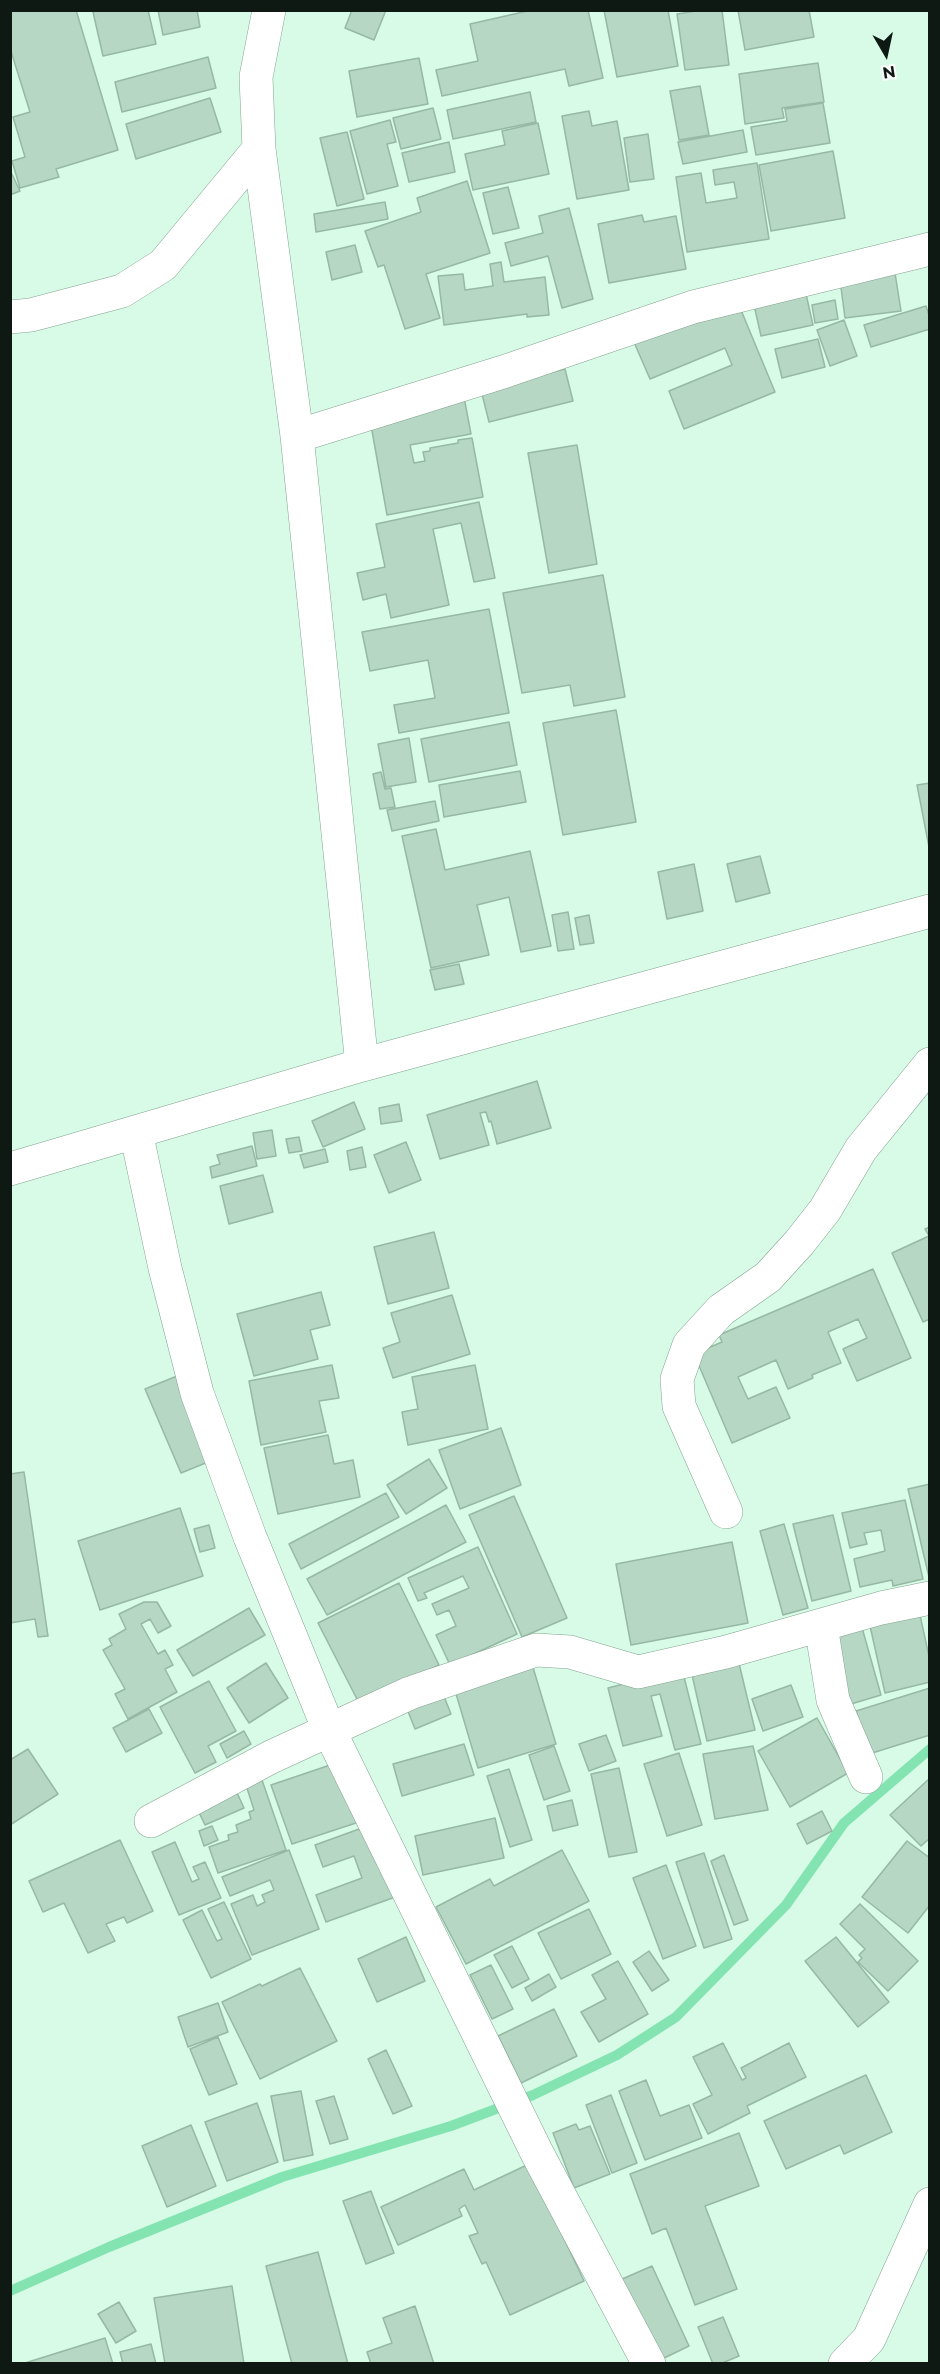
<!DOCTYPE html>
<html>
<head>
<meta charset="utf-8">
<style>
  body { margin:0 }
  #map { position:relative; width:940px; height:2374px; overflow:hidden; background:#d7fbe6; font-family:Montserrat,sans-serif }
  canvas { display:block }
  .frame { position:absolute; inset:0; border:12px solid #0d1912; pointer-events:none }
  .north { position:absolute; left:856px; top:24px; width:60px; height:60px; -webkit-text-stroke:4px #fefefe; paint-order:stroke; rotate:171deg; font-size:16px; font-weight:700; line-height:24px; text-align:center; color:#0d1912 }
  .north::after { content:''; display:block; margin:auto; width:21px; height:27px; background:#0d1912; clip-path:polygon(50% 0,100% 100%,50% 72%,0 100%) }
</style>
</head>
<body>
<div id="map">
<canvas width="940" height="2374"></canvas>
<div class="frame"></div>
<div class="north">N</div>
</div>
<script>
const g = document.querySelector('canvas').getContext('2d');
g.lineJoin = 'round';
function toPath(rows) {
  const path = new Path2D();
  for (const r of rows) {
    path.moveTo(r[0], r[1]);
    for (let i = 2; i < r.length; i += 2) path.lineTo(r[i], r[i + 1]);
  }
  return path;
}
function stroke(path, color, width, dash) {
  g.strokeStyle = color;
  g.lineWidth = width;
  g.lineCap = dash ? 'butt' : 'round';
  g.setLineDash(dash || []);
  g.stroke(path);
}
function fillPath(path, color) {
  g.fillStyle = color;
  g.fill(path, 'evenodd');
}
const stream = toPath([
  [10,2291,109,2247,282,2177,451,2126,533,2095,617,2055,676,2017,786,1905,844,1823,930,1749]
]);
const building = toPath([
  [10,10,76,10,118,150,56,169,59,177,20,188,12,161,25,157,13,117,30,112,10,48,10,10],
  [98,10,148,10,156,44,103,56,93,12,98,10],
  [158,10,197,10,200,27,163,35,158,10],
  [352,10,386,10,374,40,345,28,352,10],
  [532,10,588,10,603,78,569,86,565,69,442,96,436,70,478,61,470,24,532,10],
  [604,10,668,10,678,66,617,77,604,10],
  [703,10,722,10,729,65,685,70,677,14,703,10],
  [738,10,809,10,814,37,745,50,738,10],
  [208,57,216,88,122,112,115,82,208,57],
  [419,58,428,104,357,117,349,71,419,58],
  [818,63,824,102,782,108,784,118,745,124,739,74,818,63],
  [700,86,709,135,679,140,670,91,700,86],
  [530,92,536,122,453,139,447,110,530,92],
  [210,98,221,132,136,159,126,124,210,98],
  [823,103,830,143,756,155,751,127,787,121,785,109,823,103],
  [433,108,441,139,401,149,393,118,433,108],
  [589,111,592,126,617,121,629,190,577,199,562,116,589,111],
  [390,120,396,142,387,144,398,186,367,194,350,131,390,120],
  [538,123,549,174,473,190,465,154,505,145,502,131,538,123],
  [743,130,747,152,683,164,678,142,743,130],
  [347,132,364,199,337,206,320,138,347,132],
  [648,134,654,179,630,182,624,138,648,134],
  [449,142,455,172,409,182,402,153,449,142],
  [833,151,845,218,771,231,759,165,833,151],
  [757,163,769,239,687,252,676,177,701,173,706,203,737,198,734,182,715,185,713,170,757,163],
  [10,170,20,191,10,195,10,170],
  [467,181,490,253,426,274,440,318,405,329,384,265,378,267,365,231,421,212,417,198,467,181],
  [508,187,519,228,493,234,483,193,508,187],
  [385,202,388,219,316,232,314,214,385,202],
  [569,208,593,299,562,308,548,256,511,266,505,243,543,233,539,216,569,208],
  [642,215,644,222,676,216,686,269,609,283,598,224,642,215],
  [355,245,362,272,332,280,326,252,355,245],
  [501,262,504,282,545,277,549,315,527,317,527,314,444,325,438,276,463,274,465,290,493,286,490,264,501,262],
  [895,273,901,311,845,318,840,280,895,273],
  [806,294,813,325,761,336,754,305,806,294],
  [736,298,775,392,684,429,669,391,732,365,725,348,650,379,633,340,736,298],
  [835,300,838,319,815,323,812,305,835,300],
  [926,306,930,318,930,329,871,347,864,325,926,306],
  [844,320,857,356,830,366,817,330,844,320],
  [818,339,825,367,782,378,775,349,818,339],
  [565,369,573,401,489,422,481,390,565,369],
  [464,397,471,434,410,445,414,463,425,461,423,452,430,451,430,448,458,443,458,440,472,438,483,497,387,515,369,414,464,397],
  [577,445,597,564,549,573,528,453,577,445],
  [479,502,495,578,474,582,461,523,433,529,449,605,391,618,386,594,363,600,357,573,385,567,376,524,479,502],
  [603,575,625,697,574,706,570,685,522,693,503,593,603,575],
  [489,609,509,713,399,733,394,705,435,698,428,660,370,671,362,632,489,609],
  [616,710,636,822,563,835,543,723,616,710],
  [509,722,517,765,429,782,421,739,509,722],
  [409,738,416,782,386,787,378,744,409,738],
  [520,771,526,802,444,817,439,785,520,771],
  [381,772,385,789,391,788,395,807,380,809,373,774,381,772],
  [930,783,930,847,929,847,917,785,930,783],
  [435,801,439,821,392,831,387,810,435,801],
  [436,829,445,870,530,851,551,946,521,952,509,897,477,905,489,955,431,968,402,836,436,829],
  [760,856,770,893,736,902,727,864,760,856],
  [694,864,703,911,667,919,658,872,694,864],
  [568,912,574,949,558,951,552,915,568,912],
  [589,915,594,943,580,945,575,918,589,915],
  [459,964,464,984,435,990,430,970,459,964],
  [537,1081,551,1128,497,1144,491,1121,489,1122,486,1112,480,1113,489,1145,440,1159,427,1115,537,1081],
  [354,1102,365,1129,323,1147,312,1121,354,1102],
  [399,1104,402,1121,381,1124,379,1108,399,1104],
  [272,1130,276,1156,257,1159,253,1133,272,1130],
  [299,1137,302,1151,289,1153,286,1139,299,1137],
  [406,1142,421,1180,389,1193,374,1155,406,1142],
  [252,1146,257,1166,212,1178,210,1167,220,1164,217,1155,252,1146],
  [362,1147,366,1167,350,1170,347,1151,362,1147],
  [325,1149,328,1162,304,1168,300,1155,325,1149],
  [263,1175,273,1212,229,1224,220,1186,263,1175],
  [930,1227,930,1319,923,1322,892,1253,929,1236,925,1229,930,1227],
  [434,1232,449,1288,388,1304,374,1247,434,1232],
  [873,1269,911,1358,857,1381,843,1349,867,1338,858,1319,828,1332,841,1363,812,1375,813,1378,788,1389,776,1360,738,1377,748,1399,776,1387,790,1418,732,1443,694,1354,722,1342,719,1335,873,1269],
  [321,1292,330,1325,310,1330,318,1359,254,1376,237,1314,321,1292],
  [452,1295,470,1354,393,1378,383,1348,400,1342,391,1313,452,1295],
  [332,1365,339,1398,319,1401,326,1432,261,1445,249,1381,332,1365],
  [475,1365,488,1429,408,1445,402,1412,418,1409,412,1377,475,1365],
  [177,1376,213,1460,181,1473,145,1389,177,1376],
  [501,1428,521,1485,460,1509,439,1450,501,1428],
  [328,1435,334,1464,353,1460,360,1497,278,1514,264,1448,328,1435],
  [429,1459,447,1488,406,1514,387,1485,429,1459],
  [24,1472,48,1636,38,1637,35,1619,10,1623,10,1474,24,1472],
  [930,1484,930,1576,929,1577,908,1489,930,1484],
  [386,1493,399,1517,301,1569,289,1544,386,1493],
  [514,1496,567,1618,522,1637,469,1515,514,1496],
  [905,1500,923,1579,893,1586,892,1580,860,1587,854,1559,885,1551,881,1530,864,1533,867,1544,850,1548,842,1513,905,1500],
  [446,1505,466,1542,327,1615,307,1579,446,1505],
  [180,1508,203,1576,100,1610,78,1541,180,1508],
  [833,1515,851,1591,812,1601,793,1524,833,1515],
  [784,1524,808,1608,783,1615,760,1531,784,1524],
  [209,1525,215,1548,200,1552,194,1529,209,1525],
  [732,1542,748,1623,631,1645,616,1564,732,1542],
  [478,1547,517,1634,450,1665,436,1635,456,1626,449,1610,437,1615,432,1604,469,1588,463,1576,424,1593,427,1598,418,1601,408,1578,478,1547],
  [399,1583,439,1665,360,1705,318,1623,399,1583],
  [144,1602,157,1602,171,1626,158,1633,150,1619,141,1624,158,1654,165,1650,173,1665,165,1669,177,1692,128,1719,115,1694,125,1689,103,1650,112,1645,109,1639,126,1629,119,1614,144,1602],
  [918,1606,930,1661,930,1682,885,1693,868,1617,918,1606],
  [249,1608,265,1635,193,1676,177,1650,249,1608],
  [861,1624,881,1695,851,1704,831,1633,861,1624],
  [737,1655,755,1730,707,1741,690,1666,737,1655],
  [266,1663,288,1698,249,1723,227,1688,266,1663],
  [532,1664,556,1744,478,1768,454,1687,532,1664],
  [682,1669,701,1744,675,1750,660,1694,651,1696,662,1736,623,1746,608,1688,682,1669],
  [209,1681,236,1731,208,1746,216,1762,195,1773,160,1707,209,1681],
  [791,1685,803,1717,763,1731,752,1699,791,1685],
  [930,1688,930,1735,869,1754,856,1711,930,1688],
  [441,1689,451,1714,415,1729,405,1704,441,1689],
  [149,1709,162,1733,126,1752,113,1728,149,1709],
  [817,1718,848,1773,790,1807,758,1751,817,1718],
  [244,1731,251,1744,227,1758,220,1744,244,1731],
  [606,1735,616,1761,589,1771,579,1744,606,1735],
  [464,1744,474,1775,402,1796,393,1764,464,1744],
  [554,1746,570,1791,544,1800,529,1755,554,1746],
  [753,1746,768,1810,715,1819,703,1754,753,1746],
  [28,1749,58,1794,10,1825,10,1760,28,1749],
  [679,1753,702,1825,667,1836,644,1764,679,1753],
  [339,1762,359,1822,292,1844,271,1785,339,1762],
  [619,1768,637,1852,609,1857,591,1774,619,1768],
  [509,1769,532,1840,510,1847,487,1776,509,1769],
  [930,1778,930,1838,921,1846,890,1815,930,1778],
  [262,1780,286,1850,218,1873,209,1847,229,1840,228,1835,238,1832,236,1825,251,1819,249,1812,254,1810,246,1785,262,1780],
  [233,1784,244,1808,205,1825,194,1802,233,1784],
  [572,1800,578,1825,553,1831,547,1806,572,1800],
  [822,1811,832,1831,807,1844,797,1824,822,1811],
  [495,1818,504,1858,423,1875,415,1836,495,1818],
  [373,1824,398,1896,326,1922,316,1895,362,1878,354,1856,323,1867,315,1845,373,1824],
  [212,1826,218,1840,204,1846,199,1831,212,1826],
  [120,1840,153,1911,127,1923,124,1917,106,1924,115,1941,88,1953,64,1903,43,1912,29,1881,120,1840],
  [907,1841,930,1858,930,1905,908,1933,862,1897,907,1841],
  [175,1842,192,1882,199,1879,193,1867,205,1862,221,1898,179,1915,152,1852,175,1842],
  [289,1850,319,1929,252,1955,231,1904,253,1895,257,1906,265,1902,262,1895,274,1890,270,1880,230,1896,222,1877,289,1850],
  [562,1850,589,1901,466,1964,436,1907,490,1879,494,1886,562,1850],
  [704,1853,732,1939,704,1948,676,1862,704,1853],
  [724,1855,748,1920,734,1925,711,1861,724,1855],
  [666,1865,696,1946,663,1959,633,1878,666,1865],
  [224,1902,251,1959,211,1978,183,1920,202,1910,217,1941,222,1939,208,1909,224,1902],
  [860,1904,918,1961,888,1991,858,1962,862,1958,859,1955,865,1949,840,1924,860,1904],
  [589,1909,611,1954,561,1979,538,1933,589,1909],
  [406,1937,425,1981,377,2002,358,1959,406,1937],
  [836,1937,889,2002,858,2027,805,1961,836,1937],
  [512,1946,529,1979,512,1988,494,1955,512,1946],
  [649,1951,669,1980,652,1991,633,1962,649,1951],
  [618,1961,648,2014,599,2042,581,2012,606,1999,592,1975,618,1961],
  [491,1965,513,2009,492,2019,470,1975,491,1965],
  [300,1968,337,2041,260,2079,222,2002,260,1984,262,1986,300,1968],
  [549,1974,556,1987,532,2001,525,1988,549,1974],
  [218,2003,228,2032,188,2047,178,2017,218,2003],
  [554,2009,577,2056,521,2083,498,2036,554,2009],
  [218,2037,237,2084,209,2095,190,2049,218,2037],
  [723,2043,742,2080,746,2078,741,2068,789,2043,806,2077,747,2106,750,2113,708,2134,693,2104,712,2095,693,2057,723,2043],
  [386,2050,412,2106,393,2114,368,2059,386,2050],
  [866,2075,892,2132,844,2154,840,2145,786,2169,764,2121,866,2075],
  [646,2080,660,2116,689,2105,702,2138,645,2160,619,2091,646,2080],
  [301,2091,313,2155,284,2161,271,2096,301,2091],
  [611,2095,637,2163,612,2173,586,2105,611,2095],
  [334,2096,348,2139,330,2144,316,2101,334,2096],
  [257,2103,278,2162,227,2181,205,2122,257,2103],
  [576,2124,579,2130,590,2126,610,2174,574,2188,553,2133,576,2124],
  [191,2125,216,2186,167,2207,142,2146,191,2125],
  [739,2133,759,2186,705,2206,737,2289,695,2305,666,2228,652,2234,630,2174,739,2133],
  [529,2164,584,2281,510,2315,486,2262,482,2264,469,2236,478,2233,465,2205,459,2209,462,2216,398,2245,381,2207,464,2169,474,2190,529,2164],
  [371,2191,394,2253,366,2264,343,2201,371,2191],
  [318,2252,348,2364,292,2364,266,2266,318,2252],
  [652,2266,689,2346,658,2361,620,2280,652,2266],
  [232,2286,244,2364,165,2364,154,2298,232,2286],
  [119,2302,136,2331,116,2343,98,2314,119,2302],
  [415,2306,434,2364,371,2364,367,2352,392,2343,383,2318,415,2306],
  [723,2317,739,2356,720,2364,713,2364,698,2327,723,2317],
  [105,2338,113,2364,25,2364,25,2363,105,2338],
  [151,2344,156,2364,123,2364,120,2352,151,2344]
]);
const minor = toPath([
  [269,10,256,77,259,149,297,436,362,1065],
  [10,317,31,315,122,291,163,265,259,149],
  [297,436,503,372,693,307,930,249],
  [136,1132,165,1268,197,1393,250,1537,329,1730,537,2153,649,2364],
  [10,1169,362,1065,930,911],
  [726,1512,679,1406,677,1379,689,1345,721,1310,768,1277,799,1243,825,1210,861,1149,930,1064],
  [821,1626,833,1700,866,1777],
  [151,1821,271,1757,410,1693,536,1650,570,1652,638,1672,726,1652,881,1608,930,1598],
  [845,2364,869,2339,930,2204]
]);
stroke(stream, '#83e4b1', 10);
fillPath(building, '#b5d7c3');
stroke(building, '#96b8a4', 1.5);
stroke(minor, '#83a491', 34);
stroke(minor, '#fff', 33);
</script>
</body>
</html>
